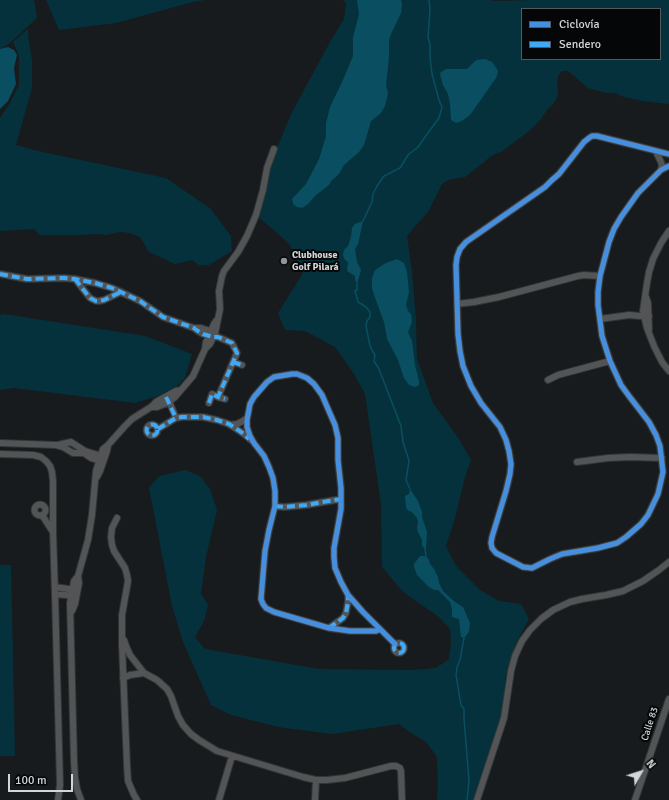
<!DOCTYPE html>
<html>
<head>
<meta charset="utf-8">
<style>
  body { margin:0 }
  #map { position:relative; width:669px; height:800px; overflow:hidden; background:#171b1d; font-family:Signika,sans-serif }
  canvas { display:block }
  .legend { position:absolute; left:521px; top:8px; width:140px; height:52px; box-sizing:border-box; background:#040607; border:1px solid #56595b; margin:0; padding:5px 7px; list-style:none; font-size:12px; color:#d1d6d8 }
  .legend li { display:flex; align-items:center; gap:8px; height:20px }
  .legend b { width:20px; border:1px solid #56595b }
  .north { position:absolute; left:621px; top:752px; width:40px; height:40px; -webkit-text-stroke:3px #040607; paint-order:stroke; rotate:51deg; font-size:11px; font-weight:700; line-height:16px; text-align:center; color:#d1d6d8 }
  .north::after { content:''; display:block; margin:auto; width:14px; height:18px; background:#d1d6d8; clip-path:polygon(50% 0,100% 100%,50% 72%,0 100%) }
  .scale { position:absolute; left:8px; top:774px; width:65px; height:18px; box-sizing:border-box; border:2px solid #d1d6d8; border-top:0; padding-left:5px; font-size:12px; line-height:14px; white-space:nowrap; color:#d1d6d8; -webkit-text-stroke:3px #040607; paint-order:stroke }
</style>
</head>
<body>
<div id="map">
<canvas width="669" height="800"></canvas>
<ul class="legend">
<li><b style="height:5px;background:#468fdf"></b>Ciclovía</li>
<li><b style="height:5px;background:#3fa9f5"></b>Sendero</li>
</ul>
<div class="north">N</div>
<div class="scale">100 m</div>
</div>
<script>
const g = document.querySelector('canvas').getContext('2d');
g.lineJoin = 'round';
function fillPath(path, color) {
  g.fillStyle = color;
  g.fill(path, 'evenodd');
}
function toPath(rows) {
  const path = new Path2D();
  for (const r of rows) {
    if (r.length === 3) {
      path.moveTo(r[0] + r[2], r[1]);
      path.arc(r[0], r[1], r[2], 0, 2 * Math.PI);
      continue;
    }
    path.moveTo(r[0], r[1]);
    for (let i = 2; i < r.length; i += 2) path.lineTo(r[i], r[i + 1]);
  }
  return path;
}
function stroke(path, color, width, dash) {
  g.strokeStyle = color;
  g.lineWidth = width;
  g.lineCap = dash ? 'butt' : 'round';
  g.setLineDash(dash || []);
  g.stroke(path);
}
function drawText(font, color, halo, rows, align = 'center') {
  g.font = font + ' Signika,sans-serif';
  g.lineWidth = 4;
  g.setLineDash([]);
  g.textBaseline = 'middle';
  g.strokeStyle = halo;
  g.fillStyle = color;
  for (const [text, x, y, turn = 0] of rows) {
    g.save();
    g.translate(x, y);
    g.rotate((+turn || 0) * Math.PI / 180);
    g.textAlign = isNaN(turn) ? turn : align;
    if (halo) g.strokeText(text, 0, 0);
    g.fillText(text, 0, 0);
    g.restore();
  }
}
const green = toPath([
  [0,0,34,0,37,18,12,41,0,50],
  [46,0,205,0,193,2,116,23,59,30],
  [343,0,490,0,494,1,536,0,669,0,669,104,642,101,621,96,616,93,606,93,588,88,572,74,568,71,562,71,558,76,557,82,558,89,557,98,554,103,547,110,541,119,533,128,501,152,491,156,483,163,465,177,448,180,442,184,428,212,407,236,412,271,416,320,417,359,433,403,459,439,471,460,465,477,455,518,446,546,456,566,480,590,499,601,521,604,529,619,516,643,505,679,504,706,494,742,474,800,437,800,438,789,437,757,426,742,411,733,399,724,332,734,278,727,231,715,211,705,183,642,172,606,152,503,149,488,159,476,185,470,200,476,210,489,217,510,206,557,201,594,204,598,208,605,204,621,195,637,205,649,319,669,413,670,436,668,449,659,451,642,450,629,439,617,403,592,382,567,381,504,365,394,354,374,335,347,305,331,285,330,278,313,303,273,290,245,274,230,259,218,273,158,291,114,330,42,344,19,346,3],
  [522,9,660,9,660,59,522,59],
  [28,29,29,43,32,60,32,88,16,145,38,151,166,178,211,209,231,236,232,251,209,265,199,265,192,260,175,264,149,252,140,237,131,233,120,232,106,235,96,234,80,235,40,235,34,229,0,231,0,118,10,103,19,85,19,56,13,42],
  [4,314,145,336,192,354,185,378,177,386,158,396,135,403,14,388,0,390,0,315],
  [0,565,11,565,15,756,0,756]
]);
const water = toPath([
  [357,0,401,0,402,4,401,13,391,34,389,40,389,57,386,86,388,93,385,106,381,113,371,121,364,145,359,152,344,165,339,174,331,181,330,184,315,196,308,204,302,208,297,207,293,204,292,199,306,184,319,159,326,136,326,123,330,107,343,80,353,56,353,37,359,14],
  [8,47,14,50,17,55,14,68,16,84,8,101,0,109,0,49],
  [485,59,492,62,497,69,498,72,496,78,470,115,462,121,456,123,451,120,450,104,448,94,443,85,440,74,441,72,446,69,467,69,474,62,477,60],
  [363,221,358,244,355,249,357,262,361,270,357,284,355,280,355,276,347,271,348,262,345,260,343,255,344,250,348,246,351,237,352,228,355,224],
  [397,259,404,263,407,272,409,292,406,305,408,311,411,314,412,322,408,332,412,341,415,365,419,381,419,385,415,387,409,385,404,378,398,360,387,339,384,322,374,295,372,288,372,278,375,270,386,263],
  [410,489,418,501,422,512,422,517,427,532,426,548,425,549,422,546,422,540,418,532,417,528,418,522,417,518,412,512,409,511,406,508,405,496,409,494],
  [420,556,426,556,429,560,430,564,434,569,438,577,439,583,443,591,455,602,463,607,470,623,469,632,464,638,461,637,459,619,452,617,452,609,450,602,438,590,434,590,429,587,417,575,414,567,414,564]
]);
const stream = toPath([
  [363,221,372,202,373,194,377,186,384,176,400,168,408,155,418,147,425,137,439,118,442,107,439,100,432,74,430,57,430,44,428,37,430,9,429,0],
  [357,284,357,290,355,291,358,302,366,307,370,312,370,317,367,321,366,326,370,346,372,350,375,355,374,361,379,369,401,426,403,442,409,461,406,480,410,489],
  [425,549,426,556],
  [464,638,460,660,457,667,456,675,461,705,464,709,464,718,469,781,467,800]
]);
const minor = toPath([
  [656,152,661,162,662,165,661,170],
  [669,154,597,136,592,136,589,138,584,142,559,174,552,180,545,187,466,242,460,249,457,257,456,265,458,334,460,351,463,366,471,386,481,403,500,427,506,440,509,451,511,464,510,474,506,491,492,537,491,543,492,548,496,553,523,567,532,568,550,559,562,554,598,548,617,543,626,537,641,524,648,515,658,494,663,472,660,446,656,435,649,422,629,396,621,385,610,361,602,336,598,305,598,292,600,276,609,242,614,229,621,217,638,193,661,170,669,166],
  [669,231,661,243,653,259,649,272,647,283,643,311,647,328,654,346,662,362,669,371],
  [0,274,27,279,64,278,75,279,95,283,112,288,140,301,163,317,194,328,198,331,203,334,213,337,218,337,232,343,237,353,218,397,225,399],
  [75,279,90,298,96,301,99,301,104,300,121,292],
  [646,297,648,303,649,329],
  [457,304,474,302,499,297,578,276,584,275,600,276],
  [600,319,629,315,640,316,649,316],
  [194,328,201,328,213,332],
  [205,349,206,342,214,324,216,321],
  [233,362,242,365],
  [548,380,558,375,610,361],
  [181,390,193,376,205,349,210,344,215,333,216,329,220,309,219,291,222,276,224,271,238,252,247,236,256,215,263,190,267,168,274,149],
  [168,399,176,418],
  [209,403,212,394,218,397],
  [152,430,5.5],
  [230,425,237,424,243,421,247,418],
  [158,429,176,418,182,417,203,417,217,420,229,424,244,434,251,440],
  [0,443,56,445,63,447,73,453,84,453,91,458,103,462],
  [58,445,71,442,85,451,105,457],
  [0,454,33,455,41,457,46,461,50,466,52,472,53,481,53,532],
  [577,462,608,458,630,457,662,458],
  [97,477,100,471,107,451,108,445],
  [40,510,5.5],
  [275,506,284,507,306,505,341,499],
  [42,515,53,532,55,594,60,785,58,800],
  [117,518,112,528,111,537,112,545,114,551,125,568,127,575,128,581,122,615,122,645,127,765,128,781,134,795,137,800],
  [55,587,75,590],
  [55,594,76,596],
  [72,611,75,604,79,583,78,576],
  [329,628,343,618,346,613,348,602,348,595],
  [380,629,376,631,350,631,329,628,274,612,266,608,263,604,261,599,265,551,269,530,275,506,275,491,273,478,269,467,264,456,254,443,250,436,247,427,247,420,250,404,254,397,267,382,274,377,292,374,297,374,307,378,314,384,322,395,335,425,338,438,338,460,341,488,341,509,334,548,334,557,335,568,341,582,348,595,363,612,395,644],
  [124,640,126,646,130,655,144,673],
  [399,648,5],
  [123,678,130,675,144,673,157,680,167,689,171,696,178,716,183,725,191,734,199,740,217,751,303,777,316,780,327,780,345,778,391,766,396,766,400,768,401,771,402,800],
  [81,800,77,789,75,778,74,761,70,603,74,581,78,576,88,540,92,515,96,471,103,449,108,445,125,426,132,419,151,407,156,402,176,391,181,390,175,397,167,403,157,407,151,407],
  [219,800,232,756],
  [315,800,316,780],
  [477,800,504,718,511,671,515,656,522,641,530,630,541,619,553,610,570,602,582,599,606,595,623,591,643,581,659,570,669,562],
  [635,800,669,699]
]);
const quiet = toPath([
  [0,274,27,279,64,278,75,279,95,283,112,288,140,301,163,317,194,328,198,331,203,334,213,337,218,337,232,343,237,353,218,397,225,399],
  [75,279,90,298,96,301,99,301,104,300,121,292],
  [233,362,242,365],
  [166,397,176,418],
  [209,403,212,394,218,397],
  [152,430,5.5],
  [158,429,176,418,182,417,203,417,217,420,229,424,244,434,249,439],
  [275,506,284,507,306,505,341,499],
  [329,628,343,618,346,613,348,602,348,595],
  [399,648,5]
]);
const cycleway = toPath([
  [669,154,597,136,592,136,589,138,584,142,559,174,552,180,545,187,466,242,460,249,457,257,456,265,458,334,460,351,463,366,471,386,481,403,500,427,506,440,509,451,511,464,510,474,506,491,492,537,491,543,492,548,496,553,523,567,532,568,550,559,562,554,598,548,617,543,626,537,641,524,648,515,658,494,663,472,660,446,656,435,649,422,629,396,621,385,610,361,602,336,598,305,598,292,600,276,609,242,614,229,621,217,638,193,661,170,669,166],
  [380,629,376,631,350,631,329,628,274,612,266,608,263,604,261,599,265,551,269,530,275,506,275,491,273,478,269,467,264,456,254,443,250,436,247,427,247,420,250,404,254,397,267,382,274,377,292,374,297,374,307,378,314,384,322,395,335,425,338,438,338,460,341,488,341,509,334,548,334,557,335,568,341,582,348,595,363,612,395,644]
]);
const markers = [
  [284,261,4,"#909597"]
];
const poiNames = [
  ["Clubhouse",292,255],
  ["Golf Pilará",292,267]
];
const streetNames = [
  ["Calle 83",650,724,-72]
];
fillPath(green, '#05313c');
fillPath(water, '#094f61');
stroke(stream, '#094f61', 1.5);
stroke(minor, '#323536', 8);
stroke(minor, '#525455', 6);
stroke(quiet, '#3fa9f5', 4, [8, 4]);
stroke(cycleway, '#468fdf', 5);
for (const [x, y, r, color] of markers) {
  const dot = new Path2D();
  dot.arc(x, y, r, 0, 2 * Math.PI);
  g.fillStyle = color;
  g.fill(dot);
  stroke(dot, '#040607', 1.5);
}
drawText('bold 10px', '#d1d6d8', '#040607', poiNames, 'left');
drawText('10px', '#d1d6d8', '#040607', streetNames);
</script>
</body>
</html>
